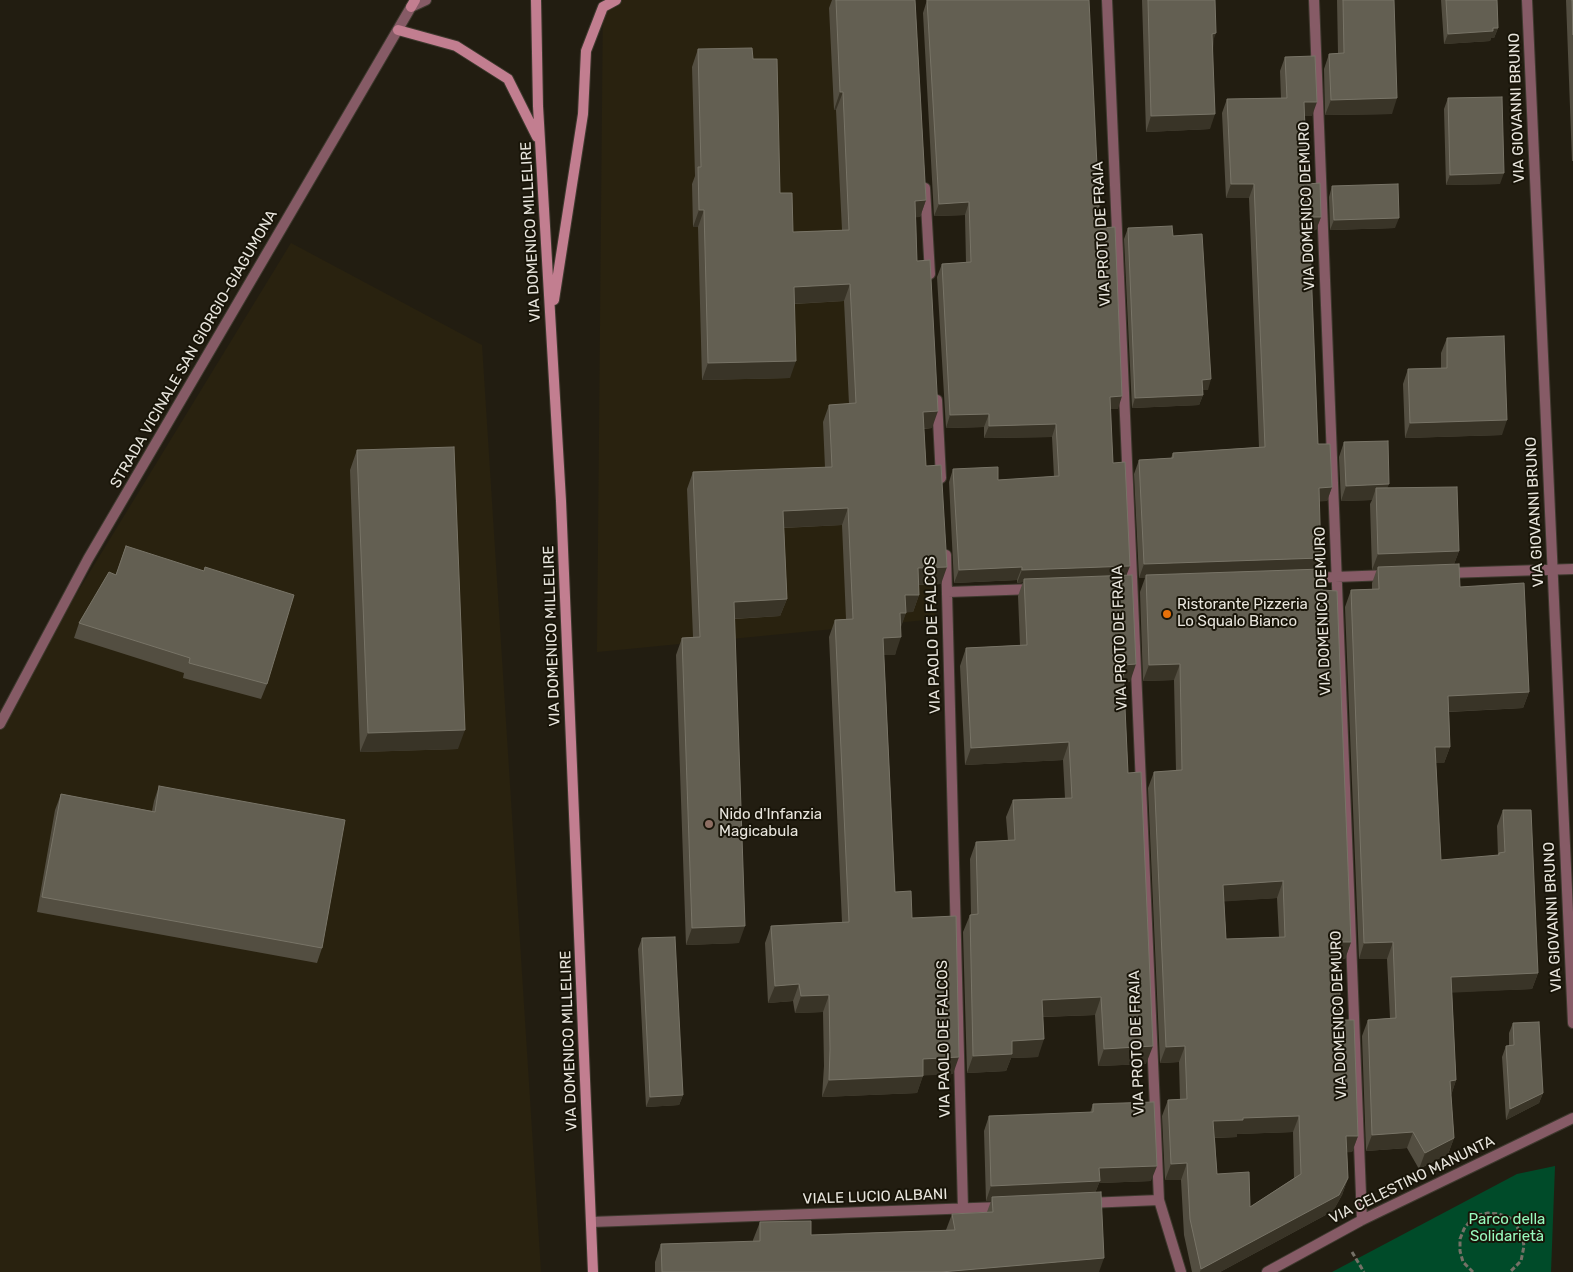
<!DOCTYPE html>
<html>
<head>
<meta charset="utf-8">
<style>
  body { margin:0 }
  canvas { display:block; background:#221d11 }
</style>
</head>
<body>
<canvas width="1573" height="1272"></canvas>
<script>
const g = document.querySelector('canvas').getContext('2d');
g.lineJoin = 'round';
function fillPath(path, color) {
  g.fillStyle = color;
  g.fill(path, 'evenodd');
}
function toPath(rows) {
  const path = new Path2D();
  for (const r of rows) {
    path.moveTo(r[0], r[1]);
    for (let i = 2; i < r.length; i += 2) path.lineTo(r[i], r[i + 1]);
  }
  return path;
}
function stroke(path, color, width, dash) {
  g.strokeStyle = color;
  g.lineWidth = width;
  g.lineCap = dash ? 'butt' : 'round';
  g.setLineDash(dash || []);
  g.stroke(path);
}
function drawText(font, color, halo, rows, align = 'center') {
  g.font = font + ' Rubik,sans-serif';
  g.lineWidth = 4;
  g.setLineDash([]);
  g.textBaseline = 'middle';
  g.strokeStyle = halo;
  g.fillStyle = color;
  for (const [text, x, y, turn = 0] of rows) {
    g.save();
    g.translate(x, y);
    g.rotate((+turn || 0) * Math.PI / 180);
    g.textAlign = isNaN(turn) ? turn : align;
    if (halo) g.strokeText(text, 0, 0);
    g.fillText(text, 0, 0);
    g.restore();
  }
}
const built = toPath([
  [603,0,898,0,936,619,597,652],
  [291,243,482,345,541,1272,0,1272,0,708,6,709]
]);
const green = toPath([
  [1555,1166,1551,1272,1332,1272,1517,1174]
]);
const path = toPath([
  [1352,1252,1364,1272],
  [1473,1272,1463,1262,1460,1251,1460,1239,1464,1229,1470,1221,1479,1215,1488,1213,1499,1214,1510,1218,1514,1222,1522,1235,1524,1246,1521,1261,1510,1272]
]);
const street = toPath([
  [1107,0,1159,1200,1181,1272],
  [1314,0,1362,1220],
  [1527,0,1573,1023],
  [925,188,930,274],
  [937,400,941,478],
  [946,555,963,1209],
  [1446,573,1573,569],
  [1308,578,1389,575],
  [948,592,1034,589],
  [0,724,88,559,411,7,426,0],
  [1088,1203,1159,1200],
  [591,1222,1001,1207],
  [1267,1272,1362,1220,1573,1118]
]);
const secondary = toPath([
  [536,0,538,106,561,501,593,1272],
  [411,7,415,0],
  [398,30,456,46,508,79,537,137],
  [554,300,583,114,586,51,603,7,616,0]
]);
const wall = toPath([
  [832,0,915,0,926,200,920,217,916,217,917,261,932,428,924,429,926,466,941,584,919,585,919,595,913,612,906,612,901,626,895,655,884,655,895,892,912,918,953,1074,923,1075,917,1093,822,1097,824,1066,823,1012,795,1013,793,1001,768,1003,765,943,771,926,842,922,829,637,835,620,846,619,842,525,784,528,787,599,780,616,735,619,739,943,686,945,676,655,682,638,693,637,687,489,693,472,825,468,823,422,829,405,849,404,844,301,795,304,790,378,702,380,698,227,693,227,692,184,695,176,692,67,698,49,753,59,780,193,793,232,842,230,836,110,834,110,829,8],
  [927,0,1100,228,1118,409,1110,409,1113,463,1126,575,1130,682,1124,682,1128,773,1146,1064,1098,1066,1095,1015,1043,1017,1038,1057,1011,1058,1006,1071,967,1073,963,932,970,915,971,915,970,859,976,842,1008,841,1006,817,1013,800,1065,798,1063,760,965,765,960,666,966,648,1020,645,1018,596,1023,582,1017,583,1017,580,954,583,949,482,953,469,998,480,1054,477,1052,437,984,438,984,427,946,428,937,277,942,264,966,263,965,215,934,216,923,13],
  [1142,0,1215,0,1210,129,1146,132],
  [1337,0,1394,0,1392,114,1325,115,1324,69,1329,54,1338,53],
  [1441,0,1497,0,1498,28,1494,38,1491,38,1490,41,1444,44],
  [1566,0,1573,0,1573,161,1572,161],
  [1285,57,1312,116,1305,116,1307,184,1321,217,1316,230,1309,231,1318,444,1332,487,1327,501,1319,501,1317,569,1322,590,1351,942,1345,959,1338,959,1341,1020,1358,1136,1352,1152,1347,1152,1348,1178,1342,1195,1333,1211,1220,1272,1192,1272,1184,1235,1181,1180,1165,1180,1162,1116,1168,1100,1180,1099,1179,1062,1160,1063,1148,788,1154,772,1176,771,1174,680,1143,681,1140,592,1145,578,1139,578,1134,474,1139,460,1171,458,1173,453,1259,447,1249,198,1226,198,1222,113,1227,99,1281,98,1280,71],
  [1277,898,1279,937,1226,939,1224,901],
  [1293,1132,1294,1178,1250,1207,1217,1174,1215,1138,1237,1137,1237,1134],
  [1448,98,1500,184,1446,185,1444,109],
  [1332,186,1395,228,1330,230,1329,197],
  [1128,228,1173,236,1208,390,1203,390,1203,395,1199,405,1132,408,1124,239],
  [1447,338,1502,435,1405,438,1403,384,1408,369,1441,368,1441,353],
  [1344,442,1387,488,1459,551,1454,564,1460,587,1529,692,1523,708,1449,712,1450,747,1444,763,1436,763,1441,860,1498,856,1497,826,1503,810,1538,973,1532,989,1452,992,1456,1080,1451,1095,1454,1138,1448,1154,1419,1169,1407,1148,1366,1151,1362,1036,1368,1020,1390,1018,1387,959,1359,959,1345,607,1351,590,1372,589,1372,583,1377,569,1372,570,1370,504,1372,500,1341,501,1339,457],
  [357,450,458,749,360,752,350,470],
  [126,546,267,684,261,699,183,678,184,673,74,638,79,623,116,574],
  [159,786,322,948,317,963,37,912,55,810,61,794,152,811,154,801],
  [642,938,683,1095,679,1105,646,1107,638,949],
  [1513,1023,1543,1093,1539,1103,1506,1120,1502,1057,1506,1046,1509,1046,1509,1033],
  [1093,1104,1151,1181,1099,1183,1095,1193,1099,1272,655,1272,655,1262,661,1244,753,1242,753,1240,760,1222,811,1235,946,1230,952,1214,987,1212,991,1201,986,1201,984,1131,989,1116,1090,1113]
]);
const shadedWall = toPath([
  [1498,28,1494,38,1491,38,1490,41,1444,44,1448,34],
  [1216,33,1210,49,1212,34],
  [840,92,843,92,836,110,834,110],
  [1397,98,1392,114,1325,115,1331,100],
  [1304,102,1317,102,1312,116,1299,116],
  [1215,114,1210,129,1146,132,1151,116],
  [1504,173,1500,184,1446,185,1450,175],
  [1231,184,1254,184,1249,198,1226,198],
  [926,200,920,217,909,218,915,201],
  [969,202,965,215,934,216,939,204],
  [699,210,704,210,698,227,693,227],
  [1309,217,1321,217,1316,230,1304,231],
  [1399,218,1395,228,1330,230,1334,220],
  [850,284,844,301,788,304,794,287],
  [796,361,790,378,702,380,708,363],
  [1211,379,1208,390,1199,390,1202,380],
  [1203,395,1199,405,1132,408,1135,398],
  [1122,396,1118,409,1105,409,1110,397],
  [938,411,932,428,917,429,923,412],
  [989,414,984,427,946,428,950,415],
  [1507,420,1502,435,1405,438,1410,423],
  [1056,424,1052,437,984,438,989,426],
  [1389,484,1383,499,1376,488,1372,500,1341,501,1346,486],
  [1332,487,1327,501,1314,502,1319,488],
  [848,508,842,525,777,528,783,511],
  [1459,551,1453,567,1378,567,1377,569,1372,570,1378,554],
  [1321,558,1316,572,1146,575,1145,578,1139,578,1144,564],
  [1130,566,1125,579,1024,579,1023,582,1017,583,1022,570],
  [947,567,941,584,912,585,918,568],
  [1022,567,1017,580,954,583,959,570],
  [905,595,919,595,913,612,899,613],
  [787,599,780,616,728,619,734,602],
  [900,613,906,613,900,630],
  [901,637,895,655,877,655,883,638],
  [1136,664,1130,682,1117,683,1123,665],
  [1180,664,1174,680,1143,681,1149,665],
  [1529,692,1523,708,1442,712,1448,696],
  [465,730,458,749,360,752,368,733],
  [1069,742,1063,760,965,765,971,748],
  [1435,747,1450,747,1444,763,1429,763],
  [1283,881,1277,898,1217,902,1223,885],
  [745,926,739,943,686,945,692,928],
  [1338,942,1351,942,1345,959,1332,959],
  [1393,942,1387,959,1359,959,1364,943],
  [1538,973,1532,989,1445,993,1451,977],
  [799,984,793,1001,768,1003,775,986],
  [829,995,823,1012,795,1013,801,996],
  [1101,997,1095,1015,1036,1017,1042,1000],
  [1044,1039,1038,1057,1011,1058,1006,1071,967,1073,973,1056,1012,1041],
  [1153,1046,1146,1064,1098,1066,1104,1049],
  [1185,1046,1179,1062,1160,1063,1166,1047],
  [959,1057,953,1074,916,1076,923,1059],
  [923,1076,917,1093,822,1097,829,1080],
  [1456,1080,1451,1096,1450,1081],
  [1543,1093,1539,1103,1506,1120,1510,1109],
  [683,1095,679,1105,646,1107,650,1097],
  [1299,1116,1293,1132,1237,1134,1237,1137,1207,1138,1213,1121,1243,1118],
  [1413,1132,1407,1148,1366,1151,1372,1135],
  [1346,1136,1358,1136,1352,1152,1340,1153],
  [1454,1138,1448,1154,1419,1169,1425,1153],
  [1187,1163,1181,1180,1165,1180,1171,1164],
  [1157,1166,1151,1181,1099,1183,1094,1196,992,1197,991,1201,986,1201,991,1186,1099,1168],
  [1348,1178,1342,1195,1333,1211,1220,1272,1200,1272,1201,1269],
  [1104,1258,1099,1272,941,1272]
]);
const building = toPath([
  [836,0,915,0,926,200,915,201,917,261,930,260,938,411,923,412,926,466,941,465,947,567,918,568,919,595,905,595,906,613,900,613,901,637,883,638,895,892,911,891,912,918,956,916,959,1057,923,1059,923,1076,829,1080,830,1049,829,995,801,996,799,984,775,986,771,926,849,922,835,620,853,619,848,508,783,511,787,599,734,602,745,926,692,928,682,638,700,637,693,472,832,467,829,405,856,403,850,284,794,287,796,361,708,363,704,210,699,210,698,167,701,167,698,49,752,48,753,59,777,59,780,193,792,193,793,232,849,230,843,92,840,92,836,0],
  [927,0,1089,0,1100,228,1115,227,1122,396,1110,397,1113,463,1125,462,1130,566,1022,570,1022,567,959,570,953,469,998,467,998,480,1059,476,1056,424,989,426,989,414,950,415,942,264,971,262,969,202,939,204,927,0],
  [1148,0,1215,0,1216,33,1212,34,1215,114,1151,116,1148,0],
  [1343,0,1394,0,1397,98,1331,100,1329,54,1344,53,1343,0],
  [1446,0,1497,0,1498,28,1493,28,1493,31,1448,34,1446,0],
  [1572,0,1573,0,1573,35,1572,0],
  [1315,56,1317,102,1304,102,1307,184,1320,183,1321,217,1309,217,1318,444,1330,444,1332,487,1319,488,1321,558,1144,564,1139,460,1173,458,1173,453,1265,447,1254,184,1231,184,1227,99,1287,98,1285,57,1315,56],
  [1502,97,1504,173,1450,175,1448,98,1502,97],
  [1398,184,1399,218,1334,220,1332,186,1398,184],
  [1172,226,1173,236,1202,234,1211,379,1202,380,1203,395,1135,398,1128,228,1172,226],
  [1504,336,1507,420,1410,423,1408,369,1447,368,1447,338,1504,336],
  [1388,441,1389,484,1346,486,1344,442,1388,441],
  [454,447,465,730,368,733,357,450,454,447],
  [1457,487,1459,551,1378,554,1376,488,1457,487],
  [126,546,204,571,205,567,294,595,267,684,189,663,190,658,79,623,109,572,116,575,126,546],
  [1459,564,1460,587,1524,583,1529,692,1448,696,1450,747,1435,747,1441,860,1499,855,1499,853,1505,852,1503,810,1531,810,1538,973,1451,977,1456,1080,1450,1081,1454,1138,1425,1153,1413,1132,1372,1135,1368,1020,1396,1018,1393,942,1364,943,1351,590,1379,589,1378,567,1459,564],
  [1322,569,1322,590,1337,591,1351,942,1338,942,1341,1020,1354,1020,1358,1136,1346,1136,1348,1178,1339,1195,1201,1269,1190,1219,1187,1163,1171,1164,1168,1100,1187,1099,1185,1046,1166,1047,1154,772,1182,770,1180,664,1149,665,1146,575,1322,569],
  [1283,881,1285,937,1226,939,1223,885,1283,881],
  [1299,1116,1301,1174,1250,1207,1249,1172,1217,1174,1213,1121,1243,1120,1243,1118,1299,1116],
  [1132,575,1136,664,1123,665,1128,773,1141,772,1153,1046,1104,1049,1101,997,1042,1000,1044,1039,1012,1041,1012,1054,973,1056,970,915,978,914,976,842,1015,840,1013,800,1072,798,1069,742,971,748,966,648,1027,645,1024,579,1132,575],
  [159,786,345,820,322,948,42,897,61,794,155,812,159,786],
  [675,937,683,1095,650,1097,642,938,675,937],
  [1539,1022,1543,1093,1510,1109,1506,1046,1514,1045,1513,1023,1539,1022],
  [1154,1102,1157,1166,1099,1168,1100,1181,991,1186,989,1116,1093,1112,1093,1104,1154,1102],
  [1101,1192,1104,1258,941,1272,662,1272,661,1244,760,1241,760,1222,811,1221,811,1235,955,1230,952,1214,993,1212,992,1197,1101,1192]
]);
const markers = [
  [1167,614,5,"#e8710a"],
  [709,824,5,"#8d6e63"]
];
const streetNames = [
  ["VIA GIOVANNI BRUNO",1517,108,-92],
  ["VIA DOMENICO DEMURO",1307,206,-92],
  ["VIA DOMENICO MILLELIRE",531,232,-93],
  ["VIA PROTO DE FRAIA",1102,234,-93],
  ["STRADA VICINALE SAN GIORGIO-GIAGUMONA",194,349,-60],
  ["VIA GIOVANNI BRUNO",1535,512,-93],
  ["VIA DOMENICO DEMURO",1323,611,-92],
  ["VIA PAOLO DE FALCOS",933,635,-92],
  ["VIA DOMENICO MILLELIRE",552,636,-92],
  ["VIA PROTO DE FRAIA",1120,638,-92],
  ["VIA GIOVANNI BRUNO",1553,917,-93],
  ["VIA DOMENICO DEMURO",1339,1015,-92],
  ["VIA PAOLO DE FALCOS",944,1039,-91],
  ["VIA DOMENICO MILLELIRE",569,1041,-92],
  ["VIA PROTO DE FRAIA",1137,1043,-92],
  ["VIA CELESTINO MANUNTA",1412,1180,-26],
  ["VIALE LUCIO ALBANI",875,1197,-2]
];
const poiNames = [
  ["Ristorante Pizzeria",1177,605],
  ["Lo Squalo Bianco",1177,622],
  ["Nido d'Infanzia",719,815],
  ["Magicabula",719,832]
];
const parkNames = [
  ["Parco della",1507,1220],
  ["Solidarietà",1507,1237]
];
fillPath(built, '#29220f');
fillPath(green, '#004b29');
stroke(street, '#3e392e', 12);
stroke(secondary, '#3e392e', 12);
stroke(path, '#757167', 3, [5, 2.5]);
stroke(street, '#865b66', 10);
stroke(secondary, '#c27e90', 10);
fillPath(wall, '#534e41');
fillPath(shadedWall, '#393427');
fillPath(building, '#635f52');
stroke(building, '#787467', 1);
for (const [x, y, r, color] of markers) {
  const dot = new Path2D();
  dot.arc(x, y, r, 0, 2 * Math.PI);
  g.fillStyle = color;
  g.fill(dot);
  stroke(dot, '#181408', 2);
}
drawText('15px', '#e8e5dd', '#181408', streetNames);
drawText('15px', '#e8e5dd', '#181408', poiNames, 'left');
drawText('15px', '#98fabe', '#181408', parkNames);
</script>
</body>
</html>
